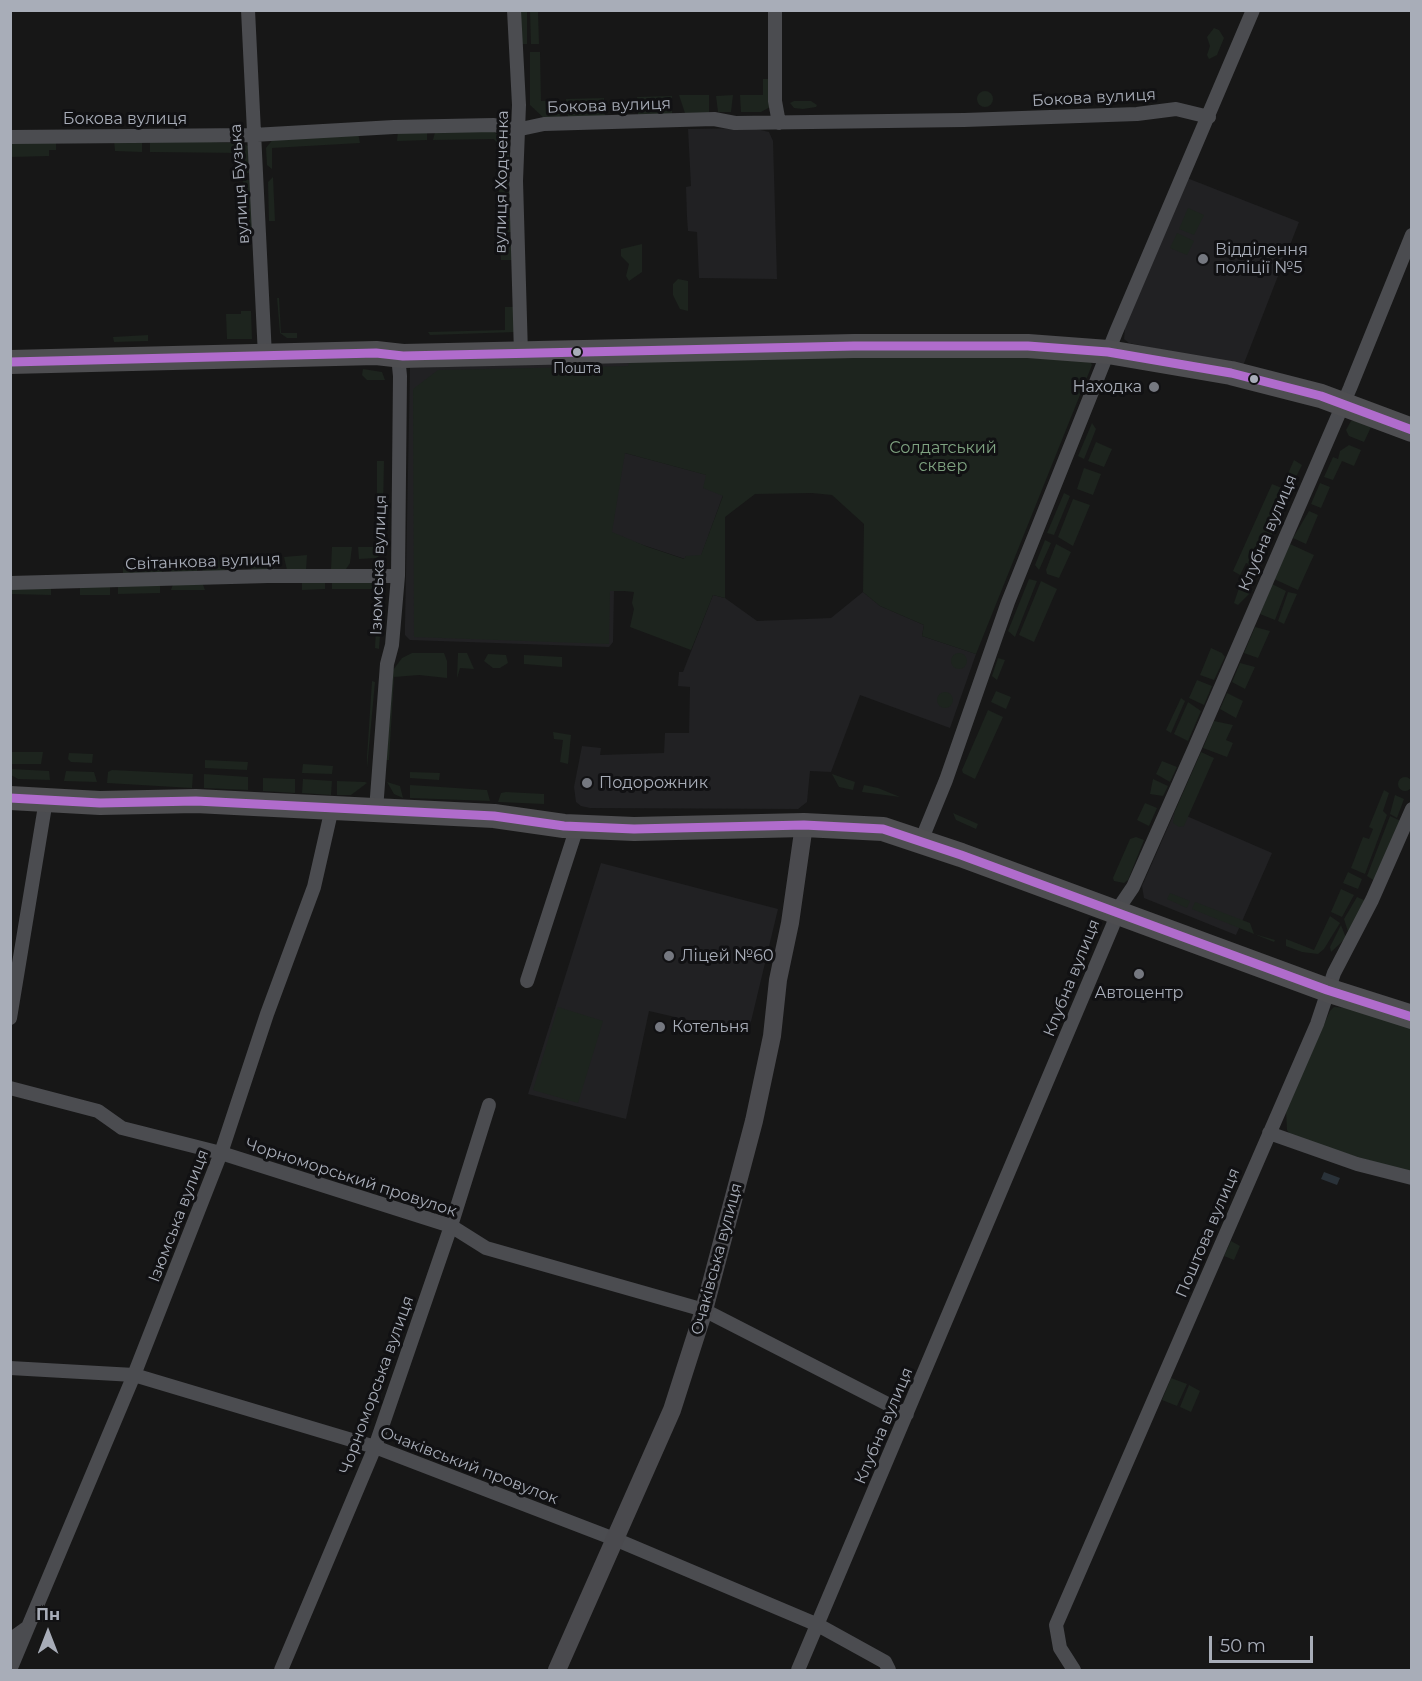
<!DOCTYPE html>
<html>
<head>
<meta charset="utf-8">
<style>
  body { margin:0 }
  #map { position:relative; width:1422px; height:1681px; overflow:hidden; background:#171717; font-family:Montserrat,sans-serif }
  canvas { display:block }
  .frame { position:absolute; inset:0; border:12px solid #a8adb8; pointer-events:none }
  .north { position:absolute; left:18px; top:1603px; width:60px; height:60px; -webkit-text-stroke:4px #111113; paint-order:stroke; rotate:0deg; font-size:16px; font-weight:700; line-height:24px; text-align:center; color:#a8adb8 }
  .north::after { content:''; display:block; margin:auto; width:21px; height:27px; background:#a8adb8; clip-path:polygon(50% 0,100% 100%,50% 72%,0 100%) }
  .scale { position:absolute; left:1209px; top:1636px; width:104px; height:27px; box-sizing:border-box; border:3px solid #a8adb8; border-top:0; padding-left:8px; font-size:18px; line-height:21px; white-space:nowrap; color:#a8adb8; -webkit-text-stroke:4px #111113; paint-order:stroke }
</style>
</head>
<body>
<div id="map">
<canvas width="1422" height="1681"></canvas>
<div class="frame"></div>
<div class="north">Пн</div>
<div class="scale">50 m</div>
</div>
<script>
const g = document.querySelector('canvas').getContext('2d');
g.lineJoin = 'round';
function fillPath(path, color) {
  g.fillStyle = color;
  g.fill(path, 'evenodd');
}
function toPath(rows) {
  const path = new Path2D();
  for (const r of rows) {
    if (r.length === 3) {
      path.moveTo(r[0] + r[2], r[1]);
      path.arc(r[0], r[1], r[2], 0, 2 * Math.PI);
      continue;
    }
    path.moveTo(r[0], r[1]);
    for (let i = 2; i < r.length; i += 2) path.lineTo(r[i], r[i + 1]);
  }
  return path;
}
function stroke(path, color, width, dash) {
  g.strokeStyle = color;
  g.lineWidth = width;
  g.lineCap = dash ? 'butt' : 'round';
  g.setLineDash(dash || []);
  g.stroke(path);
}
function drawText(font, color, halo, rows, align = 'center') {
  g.font = font + ' Montserrat,sans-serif';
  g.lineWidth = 6;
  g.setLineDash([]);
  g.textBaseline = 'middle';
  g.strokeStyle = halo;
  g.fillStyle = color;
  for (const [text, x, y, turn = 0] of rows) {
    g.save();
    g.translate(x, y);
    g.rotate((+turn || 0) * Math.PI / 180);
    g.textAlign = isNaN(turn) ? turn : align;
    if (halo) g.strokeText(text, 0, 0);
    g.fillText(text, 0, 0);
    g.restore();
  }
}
const built = toPath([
  [753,128,769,132,773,141,777,279,699,278,697,232,688,231,687,217,686,187,691,186,688,129],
  [1187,178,1299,222,1243,366,1129,343,1124,339,1125,327],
  [630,361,625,453,707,475,723,495,701,556,686,556,685,559,622,538,623,535,610,590,614,590,613,642,609,647,410,640,405,635,405,624,410,368],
  [863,592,880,606,924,625,922,636,976,654,950,728,860,695,831,772,810,771,807,802,798,809,590,808,581,806,576,802,574,787,582,746,601,748,600,755,664,753,665,733,689,733,690,687,678,686,679,672,683,672,713,595,725,598,757,621,831,618],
  [1175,811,1272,853,1236,935,1144,898,1142,886],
  [601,863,778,909,748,1034,649,1011,626,1119,528,1094]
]);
const green = toPath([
  [520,11,527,11,527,44,521,44],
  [530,11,538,11,539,44,531,44],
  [1214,28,1219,30,1224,38,1217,55,1209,59,1207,55,1210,46,1207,37],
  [530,52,540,52,541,101,559,100,560,118,545,119,530,105],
  [763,79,770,79,770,107,761,112,741,112,740,95,763,95],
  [985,99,8],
  [679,95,709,95,709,113,685,113],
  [733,95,731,112,718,112,716,96],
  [672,96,672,114,638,115,637,97],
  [604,98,605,116,568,118,566,99],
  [794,101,811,101,817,105,816,107,803,109,794,108,790,103],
  [398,131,427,132,427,140,397,141],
  [435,132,494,132,506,142,511,164,499,164,498,144,494,139,433,140],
  [358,133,360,143,272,148,272,169,267,165,266,148,274,138],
  [56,140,56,150,49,150,49,156,11,157,10,142],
  [114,140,142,140,142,152,115,151],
  [150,140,241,143,248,146,250,151,251,173,243,173,242,153,150,152],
  [499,172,511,172,511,232,499,233],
  [273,177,275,221,269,221,268,182],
  [243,180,252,180,255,233,246,234],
  [1188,208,1204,215,1194,235,1179,229],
  [1177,233,1194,241,1187,255,1170,248],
  [511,242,512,260,501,260,500,243],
  [642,244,642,272,629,281,626,276,629,264,621,256,621,249],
  [678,279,688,281,688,311,680,309,673,295,673,284],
  [277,298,279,298,281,333,297,333,297,338,287,338,280,333],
  [505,307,515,307,516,332,430,335,428,332,505,330],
  [241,311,251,311,252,339,227,339,226,314,241,314],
  [148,335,148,341,114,342,113,337],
  [989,354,1090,361,1092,365,976,654,922,636,924,625,880,606,863,592,864,524,832,495,812,493,755,494,725,517,725,598,713,595,691,650,630,627,634,609,632,603,634,592,624,591,610,591,609,644,414,637,413,389,438,370,628,366,630,361],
  [625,453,706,475,703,488,723,496,701,555,686,556,684,559,648,547,612,532],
  [363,369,382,372,385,380,367,380,362,375],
  [1357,420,1372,425,1364,442,1349,436,1346,430,1351,421],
  [1092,423,1096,429,1084,459,1078,456],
  [1096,442,1112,449,1104,467,1088,461],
  [1349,445,1361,450,1354,466,1342,461,1333,480,1324,477,1333,457,1338,459,1340,451],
  [1294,460,1302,465,1291,487,1284,483],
  [377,461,384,461,383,510,377,509],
  [1084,468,1101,474,1093,495,1077,489],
  [1320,483,1330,487,1321,508,1311,504],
  [1272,484,1289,491,1253,583,1244,579,1249,564,1246,563,1240,575,1233,571],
  [1064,493,1070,496,1054,535,1047,533],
  [1073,499,1090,505,1073,546,1058,537],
  [1309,511,1318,515,1306,544,1293,538],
  [377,517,384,517,384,553,376,558,359,559,358,547,378,547],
  [1045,540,1051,543,1039,570,1035,565],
  [1056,544,1071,552,1059,578,1047,574,1046,570],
  [1290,544,1314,555,1298,590,1274,579],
  [332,547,352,547,350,563,346,569,331,569],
  [307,555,306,570,287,570,284,557],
  [276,557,274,570,251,572,252,558],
  [224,560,225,573,203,574,201,561],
  [197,561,197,574,171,575,170,563],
  [143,564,163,564,162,575,123,574,123,567],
  [325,578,325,589,302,590,302,579],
  [332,579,374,582,383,588,382,606,377,605,377,589,332,589],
  [1029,579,1037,581,1015,637,1008,631],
  [1041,581,1057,589,1034,642,1019,635],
  [202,582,205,590,171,590,173,584],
  [160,584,160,593,118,594,118,586],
  [1272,584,1286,591,1275,620,1260,614],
  [1240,585,1253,590,1238,605,1234,603],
  [51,586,51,595,11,594,10,587],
  [80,586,110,586,110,595,80,595],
  [1288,592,1297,594,1284,624,1278,621],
  [377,608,382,609,379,649,375,648],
  [1255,627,1270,631,1258,658,1244,653],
  [1211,648,1222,653,1225,657,1214,680,1200,675],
  [412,653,444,653,447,661,447,678,419,675,394,677,389,760,386,760,393,670,402,658],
  [458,653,467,653,474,669,460,668,457,678],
  [959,661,8],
  [488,654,506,655,508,663,500,668,493,668,484,661],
  [524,655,562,657,562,667,524,664],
  [998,658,1005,660,997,680,992,676],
  [1240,663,1255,667,1245,689,1232,682],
  [1197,680,1212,686,1204,705,1189,698],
  [372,681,375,682,367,768,367,757],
  [996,691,1011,697,1006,709,991,702],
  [945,700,8],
  [1227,693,1243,701,1236,718,1220,709],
  [1181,698,1185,701,1171,733,1166,730],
  [1188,702,1201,711,1188,741,1174,734],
  [988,710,1003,717,975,779,963,773,962,770],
  [1214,721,1233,725,1226,740,1233,743,1227,757,1203,748],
  [553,732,571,735,568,764,560,762,563,740,554,739],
  [10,739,11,752,43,752,41,764,11,764],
  [1201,752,1214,758,1184,826,1179,827,1173,823,1175,811],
  [69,753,93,754,92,763,71,762,68,759],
  [205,760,248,762,247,770,205,768],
  [1162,761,1177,767,1170,782,1156,774],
  [303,764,333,766,332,774,302,773],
  [11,769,49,771,50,780,18,779,11,775],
  [112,770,193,774,192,788,107,783,108,772],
  [66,771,94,772,97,782,64,781],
  [410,772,440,773,439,780,410,778],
  [204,774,248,777,248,790,204,788],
  [832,774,855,782,853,790,839,787],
  [1405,784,7],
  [263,778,295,779,295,793,263,791],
  [303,779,332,781,331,795,302,793],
  [1153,779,1168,786,1163,796,1150,794],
  [337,781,365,782,367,783,351,795,337,795],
  [387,782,400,786,403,798,394,794],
  [410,785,487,790,490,801,410,798],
  [864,785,878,788,900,797,862,792],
  [1384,790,1389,793,1383,811,1387,815,1365,874,1351,868,1363,837,1369,839,1373,829,1369,827],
  [506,792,544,794,544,804,498,802,501,793],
  [1395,795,1404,799,1397,818,1390,814],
  [1145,803,1157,808,1149,826,1137,820],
  [953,813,978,824,976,829,956,820],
  [1390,816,1401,821,1375,881,1367,876],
  [1136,837,1144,840,1128,880,1124,883,1114,881,1113,878,1130,839],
  [1348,872,1362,879,1358,889,1343,883],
  [1341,889,1354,895,1342,917,1331,912],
  [1170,893,1190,901,1187,908,1167,899],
  [1357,897,1366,901,1349,935,1344,919],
  [1195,902,1250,923,1254,934,1275,940,1274,942,1192,909],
  [1330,916,1340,923,1324,949,1318,954,1302,952,1286,946,1286,939,1314,950],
  [1341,925,1346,938,1331,952,1330,947],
  [558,1007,603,1021,578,1103,533,1090],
  [1334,1007,1349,1008,1411,1025,1411,1173,1292,1137,1287,1130,1286,1110,1330,1011],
  [1231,1241,1240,1246,1234,1260,1224,1256],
  [1171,1378,1187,1384,1177,1406,1162,1400],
  [1189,1385,1200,1391,1191,1412,1180,1407]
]);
const water = toPath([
  [1324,1172,1340,1178,1337,1185,1321,1179]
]);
const street = toPath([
  [248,10,265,356],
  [514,10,519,105,516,181,521,354],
  [775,10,775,101,779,123],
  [10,137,253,135,394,127,494,125,516,130,544,124,714,119,735,123,964,120,1137,114,1176,109,1209,117],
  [10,583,268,576,398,576],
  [376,810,387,664,392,645,398,576,400,376,398,356],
  [921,841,946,780,1008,602,1116,332,1253,10],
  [527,981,577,827],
  [10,1018,46,800],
  [10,1088,98,1111,122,1128,221,1153,451,1226,486,1248,704,1310,907,1414],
  [1269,1133,1357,1164,1412,1178],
  [10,1368,134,1375,375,1447,617,1540,818,1625,885,1662,889,1670],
  [10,1640,28,1627,134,1375,221,1153,267,1014,314,887,332,808],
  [10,1670,28,1627],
  [281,1670,375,1447,451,1226,489,1105],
  [798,1670,1113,925,1116,912,1133,887,1195,747,1350,388,1412,235],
  [1074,1670,1060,1648,1056,1625,1317,1024,1334,973,1372,900,1412,809]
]);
const secondary = toPath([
  [557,1670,672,1410,704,1310,754,1121,772,1036,778,980,790,923,804,825]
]);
const highway = toPath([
  [10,362,376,353,403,356,854,346,1028,346,1108,352,1231,373,1321,396,1412,430],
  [10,798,100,803,196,801,254,804,494,816,564,826,634,829,804,825,883,829,961,855,1327,990,1412,1017]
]);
const bus1 = toPath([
  [10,362,376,353,403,356,854,346,1028,346,1108,352,1231,373,1321,396,1412,430],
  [10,798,100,803,196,801,494,816,564,826,634,829,804,825,883,829,961,855,1327,990,1412,1017]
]);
const markers = [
  [1203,259,6,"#757880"],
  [577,352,5,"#a8adb8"],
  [1254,379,5,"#a8adb8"],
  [1154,387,6,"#757880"],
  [587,783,6,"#757880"],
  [669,956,6,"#757880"],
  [1139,974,6,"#757880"],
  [660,1027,6,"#757880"]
];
const busNames = [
  ["Пошта",577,369]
];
const streetNames = [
  ["Бокова вулиця",1094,98,-3],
  ["Бокова вулиця",609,106,-2],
  ["Бокова вулиця",125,119],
  ["вулиця Ходченка",502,182,-89],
  ["вулиця Бузька",240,184,-94],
  ["Клубна вулиця",1268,533,-67],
  ["Світанкова вулиця",203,562,-2],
  ["Ізюмська вулиця",379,565,-88],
  ["Клубна вулиця",1072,978,-68],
  ["Чорноморський провулок",351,1178,18],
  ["Ізюмська вулиця",179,1216,-69],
  ["Поштова вулиця",1208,1233,-67],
  ["Очаківська вулиця",717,1259,-75],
  ["Чорноморська вулиця",377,1385,-70],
  ["Клубна вулиця",884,1426,-67],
  ["Очаківський провулок",469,1466,21]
];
const poiNames = [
  ["Відділення",1215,250],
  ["поліції №5",1215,268],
  ["Находка",1142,387,"right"],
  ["Подорожник",599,783],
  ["Ліцей №60",681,956],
  ["Автоцентр",1139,993,"center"],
  ["Котельня",672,1027]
];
const parkNames = [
  ["Солдатський",943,448],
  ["сквер",943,466]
];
fillPath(built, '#212123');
fillPath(green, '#1d241e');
fillPath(water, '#2a3239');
stroke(street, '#4b4c50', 14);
stroke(secondary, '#4a4a4e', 18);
stroke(highway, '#4e4e51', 24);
stroke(bus1, '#b06ccc', 9);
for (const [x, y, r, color] of markers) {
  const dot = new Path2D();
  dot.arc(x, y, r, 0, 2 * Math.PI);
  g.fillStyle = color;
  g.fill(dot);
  stroke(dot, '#111113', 2);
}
drawText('14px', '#a8adb8', '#111113', busNames);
drawText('16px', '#a8adb8', '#111113', streetNames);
drawText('16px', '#a8adb8', '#111113', poiNames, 'left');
drawText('16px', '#7fa381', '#111113', parkNames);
</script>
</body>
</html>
